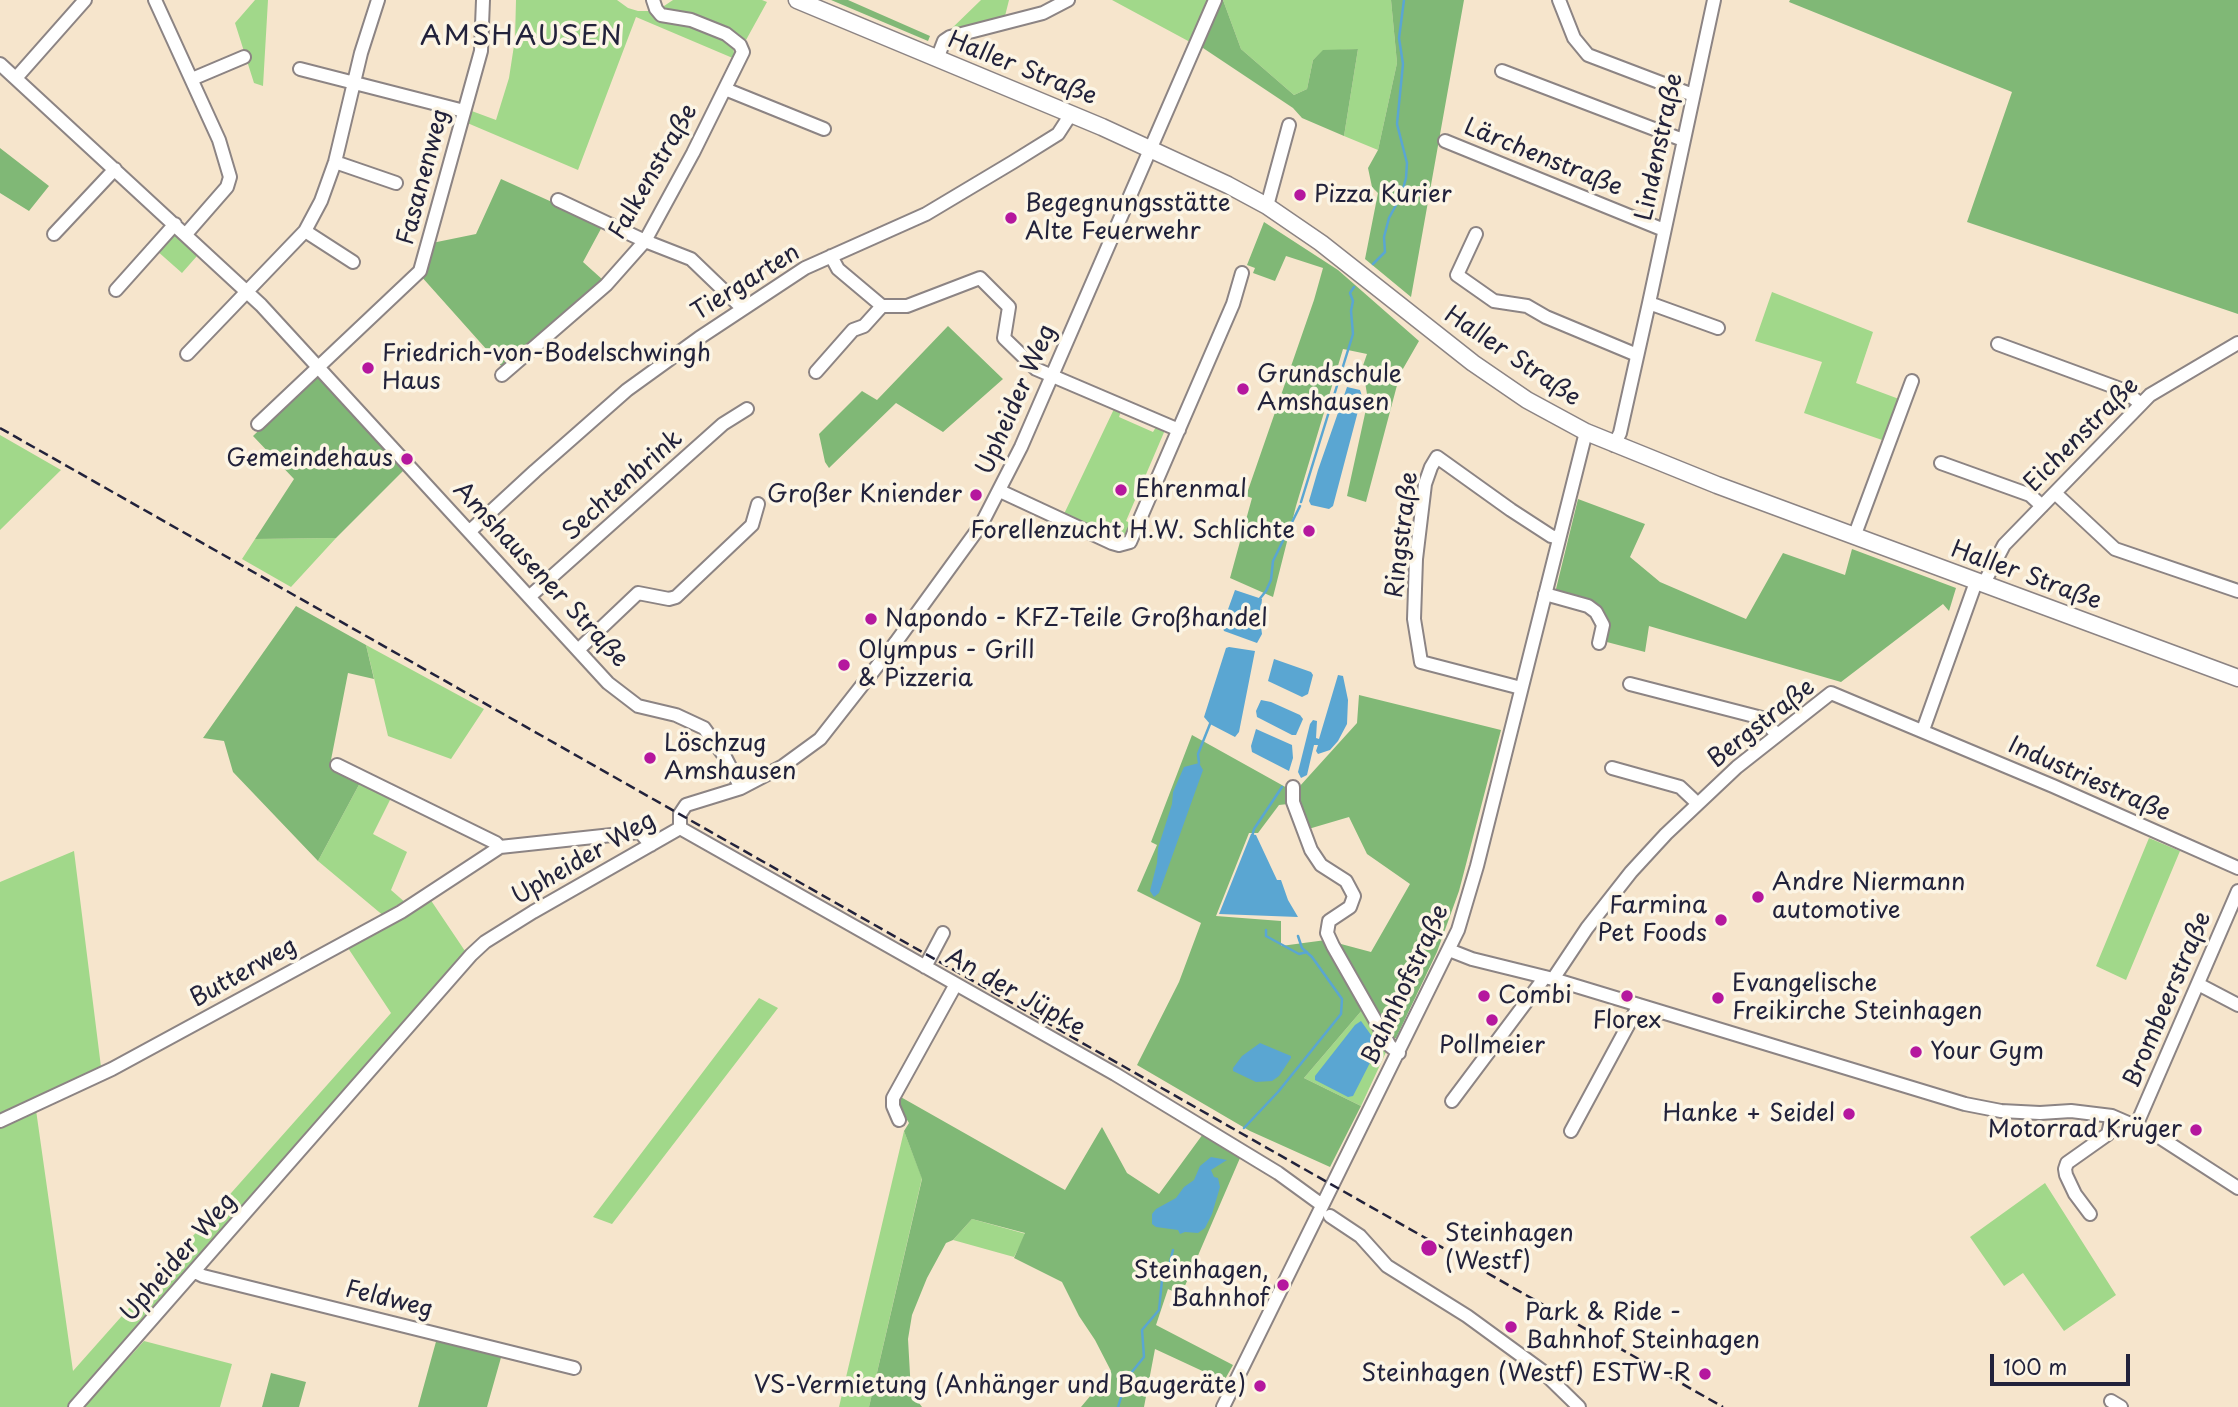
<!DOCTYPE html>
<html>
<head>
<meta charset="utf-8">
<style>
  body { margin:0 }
  #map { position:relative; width:2238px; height:1407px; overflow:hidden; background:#f6e5cc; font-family:"Playpen Sans",sans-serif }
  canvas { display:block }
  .scale { position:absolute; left:1990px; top:1354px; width:140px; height:32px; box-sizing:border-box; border:4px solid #22223b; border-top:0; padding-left:9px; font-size:21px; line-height:24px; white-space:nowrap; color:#22223b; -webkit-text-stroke:5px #fcf5e5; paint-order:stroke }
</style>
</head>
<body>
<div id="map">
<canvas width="2238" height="1407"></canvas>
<div class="scale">100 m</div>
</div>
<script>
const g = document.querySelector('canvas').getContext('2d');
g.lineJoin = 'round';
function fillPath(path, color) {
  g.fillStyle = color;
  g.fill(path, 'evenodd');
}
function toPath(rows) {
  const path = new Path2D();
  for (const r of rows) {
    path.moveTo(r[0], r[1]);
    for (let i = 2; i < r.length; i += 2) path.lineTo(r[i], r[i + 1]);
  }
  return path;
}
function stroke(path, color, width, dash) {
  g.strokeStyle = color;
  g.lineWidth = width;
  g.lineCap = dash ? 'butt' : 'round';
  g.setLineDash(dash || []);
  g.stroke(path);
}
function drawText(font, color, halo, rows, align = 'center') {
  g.font = font + ' "Playpen Sans",sans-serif';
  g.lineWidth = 7;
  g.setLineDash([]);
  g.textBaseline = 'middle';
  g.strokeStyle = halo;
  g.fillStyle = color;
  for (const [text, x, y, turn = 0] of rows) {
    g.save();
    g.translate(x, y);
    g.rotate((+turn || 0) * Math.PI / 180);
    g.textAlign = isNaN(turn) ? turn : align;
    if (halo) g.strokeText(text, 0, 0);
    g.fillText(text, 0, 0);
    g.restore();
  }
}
const green = toPath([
  [255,0,268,0,263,86,254,83,235,23],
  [516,0,617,0,628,8,638,11,651,11,659,20,665,22,682,23,720,36,733,47,735,59,636,17,578,170,465,122,469,110,496,120,509,78,515,39],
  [673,0,762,0,767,2,746,40,717,24,672,13,661,8],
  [981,0,1009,0,1004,20,947,33],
  [1112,0,1208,0,1190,42],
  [1223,0,1391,0,1397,63,1378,150,1344,136,1358,49,1323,51,1313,60,1307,89,1294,95,1241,49],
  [175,235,197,256,182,273,156,250,169,236],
  [1772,292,1873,332,1856,383,1899,399,1885,441,1804,413,1822,362,1755,341],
  [1114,409,1121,411,1119,417,1153,432,1156,427,1165,430,1126,521,1134,525,1126,538,1118,540,1064,514],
  [0,435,61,470,0,530],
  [336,538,291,587,242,559,255,539],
  [366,645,484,709,451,759,388,736],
  [361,781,392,796,373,834,407,852,391,890,407,904,385,917,318,861],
  [2149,838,2180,851,2126,980,2096,966],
  [74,851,101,1067,0,1114,0,882],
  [430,899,465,951,70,1407,0,1407,0,1125,36,1110,73,1371,391,1013,348,948],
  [759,998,778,1008,612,1224,593,1217],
  [1363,1009,1387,1050,1361,1106,1304,1078],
  [904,1131,922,1178,869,1407,839,1407],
  [2045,1183,2116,1295,2064,1331,2023,1273,2004,1286,1970,1237],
  [972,1219,1026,1234,1014,1257,953,1240],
  [144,1341,232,1364,220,1407,84,1407]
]);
const forest = toPath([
  [831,0,848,0,930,36,928,41],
  [1221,0,1223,0,1241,49,1294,95,1307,89,1313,60,1323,50,1358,49,1344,136,1302,118,1293,108,1200,46],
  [1391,0,1464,0,1411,297,1365,259,1378,193,1372,187,1368,168,1378,150,1397,63],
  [1790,0,2238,0,2238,314,1967,222,2012,92,1789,2],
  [0,148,49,186,29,211,0,193],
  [501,179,603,225,583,262,603,280,504,369,420,275,432,243,476,234],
  [1264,222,1338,270,1419,341,1400,374,1366,502,1347,496,1368,400,1365,382,1358,380,1367,354,1343,349,1296,506,1273,597,1230,578,1252,498,1246,496,1314,300,1323,268,1286,256,1275,281,1253,273,1255,268,1247,265],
  [948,326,1003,379,943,432,896,403,829,468,825,462,819,434,862,391,877,400],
  [317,374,406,468,336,538,255,539,294,479,253,436],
  [1578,499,1645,524,1630,557,1660,582,1746,619,1783,553,1845,575,1852,549,1956,588,1949,611,1943,604,1841,682,1649,626,1645,652,1603,641,1606,624,1555,593],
  [296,606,366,645,374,679,348,673,330,765,361,781,318,861,233,772,224,741,203,738],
  [1359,695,1501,730,1459,891,1437,952,1396,1038,1389,1039,1363,1009,1304,1078,1361,1106,1330,1167,1250,1131,1137,1065,1179,982,1201,923,1137,891,1157,845,1151,842,1192,735,1289,789,1299,787,1357,723],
  [1297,803,1305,830,1349,817,1367,854,1410,884,1371,952,1326,940,1281,946,1281,921,1216,916,1249,833,1258,833,1279,805],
  [899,1096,1065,1190,1102,1127,1127,1173,1159,1194,1203,1134,1240,1158,1181,1295,1168,1289,1156,1325,1233,1365,1224,1381,1155,1349,1144,1407,1081,1407,1111,1371,1095,1340,1079,1316,1062,1282,1014,1258,1025,1233,972,1219,953,1240,946,1243,927,1278,912,1315,908,1339,911,1392,922,1407,869,1407,922,1179,904,1131,909,1123,899,1107],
  [437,1338,502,1354,487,1407,418,1407],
  [271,1373,306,1382,299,1407,262,1407]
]);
const water = toPath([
  [1347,387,1360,390,1362,396,1333,506,1329,509,1311,505,1309,501,1318,470],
  [1235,590,1262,599,1260,619,1262,634,1257,643,1224,631,1222,626],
  [1229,647,1255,651,1239,732,1235,737,1210,724,1204,717,1226,648],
  [1274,659,1311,672,1313,675,1308,694,1302,697,1268,681],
  [1338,675,1343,676,1348,700,1347,724,1338,741,1330,750,1318,754,1316,751,1318,745,1314,745,1307,775,1301,778,1298,772,1310,724,1313,720,1317,721,1316,738,1319,739],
  [1261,700,1271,702,1300,715,1303,719,1296,735,1292,735,1257,717,1256,711],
  [1256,729,1292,745,1293,758,1289,771,1252,752,1251,746],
  [1199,763,1203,770,1159,893,1154,897,1150,891,1157,863,1158,848,1172,804,1173,792,1184,767],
  [1251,834,1256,835,1277,880,1281,880,1288,900,1298,917,1219,914],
  [1361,1021,1381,1049,1375,1053,1353,1096,1348,1097,1315,1080,1315,1076,1355,1025],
  [1260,1043,1291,1056,1291,1058,1279,1076,1272,1081,1256,1082,1233,1071,1233,1068,1242,1056],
  [1211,1157,1227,1160,1211,1170,1214,1177,1218,1178,1220,1187,1212,1214,1205,1228,1198,1233,1185,1232,1180,1234,1178,1230,1156,1227,1152,1224,1152,1214,1156,1209,1176,1198,1184,1187,1194,1180,1200,1166]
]);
const stream = toPath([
  [1373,264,1385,252,1384,237,1389,218,1401,196,1406,178,1407,163,1397,124,1403,64,1399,38,1404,0],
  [1301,502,1353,334,1351,311,1353,301,1350,293,1354,287],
  [1258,601,1266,591,1271,580,1273,561,1300,506],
  [1199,763,1198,754,1210,724],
  [1252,837,1254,829,1282,787],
  [1266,930,1266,936,1299,954,1307,952],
  [1244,1128,1278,1092,1341,1014,1342,999,1312,957,1302,948,1298,936],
  [1118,1407,1127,1378,1144,1357,1142,1330,1159,1310,1163,1270,1170,1262,1173,1250]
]);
const minor = toPath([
  [155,0,219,140,230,177,227,187,186,234],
  [1559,0,1574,38,1588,55,1693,95],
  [937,59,944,41,950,37,1043,13,1068,0],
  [0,64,261,305,608,683,638,706,676,715,704,728,725,757,741,788],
  [300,69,464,111],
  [1502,71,1683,140],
  [16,78,85,0],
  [192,79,244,57],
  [725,89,824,129],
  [1445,141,1664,230],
  [335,162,396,183],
  [558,200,645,241,691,259,742,308],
  [1267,206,1289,125],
  [305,231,353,262],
  [54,234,115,169],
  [1476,234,1457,275,1494,301,1527,306,1546,317,1637,355],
  [831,256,838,269,882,306,907,306,980,278,1009,307,1004,338,1036,369,1179,430],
  [116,290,175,224],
  [1649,303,1718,328],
  [1998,344,2123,390,2141,404],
  [187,354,305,231,321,201,335,162,361,53,378,0],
  [816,372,853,330,864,326,882,306],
  [502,375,606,285,645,241,693,153,743,52,740,45,726,34,691,20,661,15,656,9,653,0],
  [258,424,420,271,481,51,483,0],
  [1614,445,1620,433,1649,303,1714,0],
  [1941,463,2030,495,2042,506],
  [1000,491,1112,543,1119,545,1130,542,1233,304,1242,273],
  [2055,493,2115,549,2238,591],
  [470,531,535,471,627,390,699,338,805,268,926,214,1013,162,1058,134,1071,114],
  [1854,537,1912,381],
  [1983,585,2004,545,2150,395,2238,343],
  [1545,594,1588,606,1596,612,1603,625,1599,643],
  [529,597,723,424,747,409],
  [578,650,638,593,669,599,676,597,752,525,758,504],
  [1630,684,1762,718,1777,735],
  [1521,688,1421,662,1414,619,1416,559,1425,484,1431,467,1437,457,1511,510,1551,536,1559,538],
  [1923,730,1976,582],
  [337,765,496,843,500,847],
  [1612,768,1680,787,1697,803],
  [1293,787,1293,802,1311,850,1321,865,1346,881,1354,896,1350,907,1329,921,1327,933,1333,946,1390,1046,1399,1053],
  [680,828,680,814,686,805,741,788,783,766,820,739,896,642,981,525,1021,447,1215,0],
  [680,828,1115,1074,1278,1173,1322,1205],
  [1449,950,1472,959,1553,979,1965,1104,2001,1111,2040,1113,2071,1111,2112,1116,2156,1135,2238,1188],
  [925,967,943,933],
  [1553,979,1587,928,1631,872,1666,834,1737,767,1831,693,2053,786,2238,868],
  [2198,984,2238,1005],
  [1452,1101,1545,977],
  [899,1120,893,1106,893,1098,956,984],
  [0,1121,112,1069,401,912,500,847,640,832,651,845],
  [2136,1126,2238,891],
  [1571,1131,1639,1005],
  [2090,1214,2075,1194,2066,1175,2065,1169,2067,1163,2108,1134,2112,1116],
  [1330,1216,1360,1236,1387,1266,1467,1316,1541,1370,1579,1407],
  [195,1272,203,1276,574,1368],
  [2111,1401,2121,1407],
  [75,1407,471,955,485,942,533,912,680,828],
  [1223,1407,1458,930,1477,866,1586,432]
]);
const major = toPath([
  [797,0,1102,127,1228,185,1267,206,1321,243,1473,363,1527,400,1586,432,1717,485,2238,678]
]);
const rail = toPath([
  [0,428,1723,1407]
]);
const markers = [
  [1300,195,7,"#b5179e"],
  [1011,218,7,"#b5179e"],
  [368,368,7,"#b5179e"],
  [1243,389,7,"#b5179e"],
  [407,459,7,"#b5179e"],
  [1121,490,7,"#b5179e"],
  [976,495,7,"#b5179e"],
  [1309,531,7,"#b5179e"],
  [871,619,7,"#b5179e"],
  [844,665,7,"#b5179e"],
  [650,758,7,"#b5179e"],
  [1758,897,7,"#b5179e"],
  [1721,920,7,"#b5179e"],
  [1484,996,7,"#b5179e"],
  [1627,996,7,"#b5179e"],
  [1718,998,7,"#b5179e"],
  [1492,1020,7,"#b5179e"],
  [1916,1052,7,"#b5179e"],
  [1849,1114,7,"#b5179e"],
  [2196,1130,7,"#b5179e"],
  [1429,1248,9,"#b5179e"],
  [1283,1285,7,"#b5179e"],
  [1511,1327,7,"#b5179e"],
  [1705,1374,7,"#b5179e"],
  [1260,1386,7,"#b5179e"]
];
const streetNames = [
  ["Haller Straße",1022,69,22],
  ["Lindenstraße",1660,147,-78],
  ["Lärchenstraße",1543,158,22],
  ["Falkenstraße",654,172,-60],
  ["Fasanenweg",424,177,-75],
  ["Tiergarten",746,283,-32],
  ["Haller Straße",1512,357,34],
  ["Upheider Weg",1017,400,-66],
  ["Eichenstraße",2082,435,-45],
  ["Sechtenbrink",623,486,-42],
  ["Ringstraße",1403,535,-83],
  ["Amshausener Straße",540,575,47],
  ["Haller Straße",2026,576,20],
  ["Bergstraße",1762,724,-38],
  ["Industriestraße",2089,780,24],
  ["Upheider Weg",584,859,-30],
  ["Butterweg",244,973,-29],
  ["Bahnhofstraße",1406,985,-65],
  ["An der Jüpke",1015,993,29],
  ["Brombeerstraße",2168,1000,-67],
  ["Upheider Weg",179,1258,-49],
  ["Feldweg",389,1300,14]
];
const poiNames = [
  ["Pizza Kurier",1314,195],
  ["Begegnungsstätte",1025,204],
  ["Alte Feuerwehr",1025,232],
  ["Friedrich-von-Bodelschwingh",382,354],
  ["Haus",382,382],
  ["Grundschule",1257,375],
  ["Amshausen",1257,403],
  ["Gemeindehaus",393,459,"right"],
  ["Ehrenmal",1135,490],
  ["Großer Kniender",962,495,"right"],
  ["Forellenzucht H.W. Schlichte",1295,531,"right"],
  ["Napondo - KFZ-Teile Großhandel",885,619],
  ["Olympus - Grill",858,651],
  ["& Pizzeria",858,679],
  ["Löschzug",664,744],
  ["Amshausen",664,772],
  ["Andre Niermann",1772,883],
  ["automotive",1772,911],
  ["Farmina",1707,906,"right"],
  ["Pet Foods",1707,934,"right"],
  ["Evangelische",1732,984],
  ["Freikirche Steinhagen",1732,1012],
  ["Combi",1498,996],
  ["Florex",1627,1021,"center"],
  ["Pollmeier",1492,1046,"center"],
  ["Your Gym",1930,1052],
  ["Hanke + Seidel",1835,1114,"right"],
  ["Motorrad Krüger",2182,1130,"right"],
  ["Steinhagen",1445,1234],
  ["(Westf)",1445,1262],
  ["Steinhagen,",1269,1271,"right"],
  ["Bahnhof",1269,1299,"right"],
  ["Park & Ride -",1525,1313],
  ["Bahnhof Steinhagen",1525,1341],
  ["Steinhagen (Westf) ESTW-R",1691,1374,"right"],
  ["VS-Vermietung (Anhänger und Baugeräte)",1246,1386,"right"]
];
const quarterNames = [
  ["AMSHAUSEN",522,37]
];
fillPath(green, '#a1d88a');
fillPath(forest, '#80b876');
fillPath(water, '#5aa6d2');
stroke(stream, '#5aa6d2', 2.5);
stroke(minor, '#8c8484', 16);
stroke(major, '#8c8484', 19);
stroke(minor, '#fff', 12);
stroke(major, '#fff', 16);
stroke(rail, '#22223b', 2.5, [10, 5]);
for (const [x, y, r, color] of markers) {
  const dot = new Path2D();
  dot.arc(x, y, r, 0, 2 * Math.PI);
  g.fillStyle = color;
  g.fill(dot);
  stroke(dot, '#fcf5e5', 2.5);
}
drawText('24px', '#22223b', '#fcf5e5', streetNames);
drawText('24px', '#22223b', '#fcf5e5', poiNames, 'left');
g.letterSpacing = '2px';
drawText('28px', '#22223b', '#fcf5e5', quarterNames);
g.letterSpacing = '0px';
</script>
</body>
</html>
